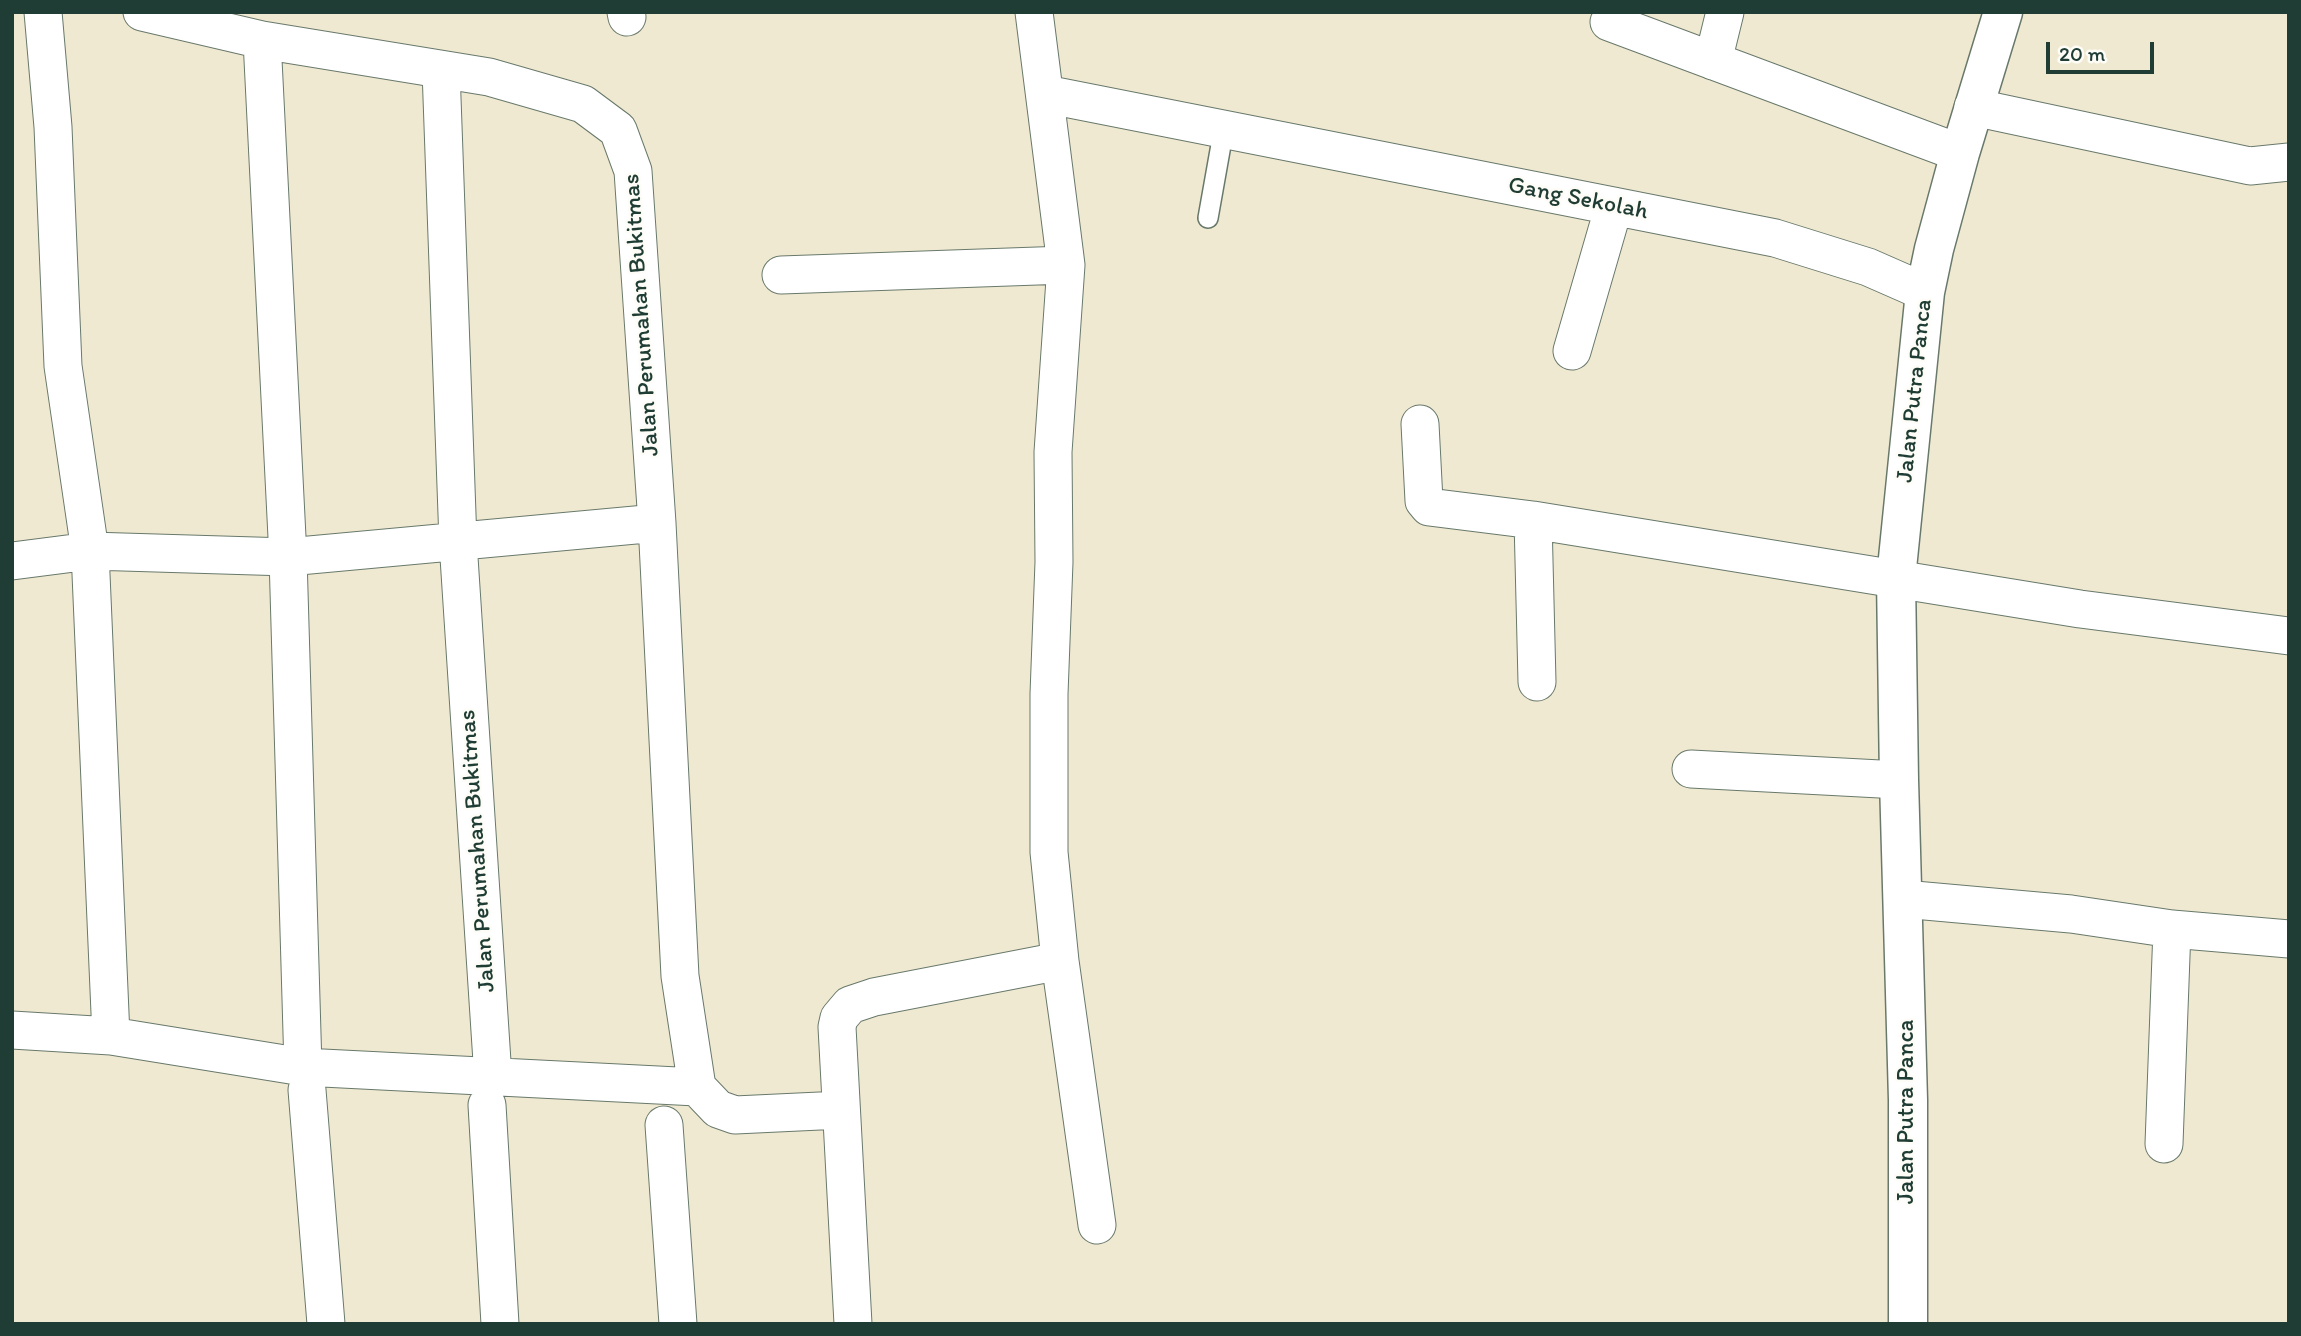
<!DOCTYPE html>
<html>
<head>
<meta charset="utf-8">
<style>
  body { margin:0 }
  #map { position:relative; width:2301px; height:1336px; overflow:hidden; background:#f0e9d1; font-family:Itim,sans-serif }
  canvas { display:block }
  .frame { position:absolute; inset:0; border:14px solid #1f3d34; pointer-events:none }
  .scale { position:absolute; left:2046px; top:42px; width:108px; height:32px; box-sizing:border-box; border:4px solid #1f3d34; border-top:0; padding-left:9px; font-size:21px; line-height:24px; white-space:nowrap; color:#1f3d34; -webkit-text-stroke:5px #fdfcf7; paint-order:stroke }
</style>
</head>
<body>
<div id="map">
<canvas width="2301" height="1336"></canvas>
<div class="frame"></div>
<div class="scale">20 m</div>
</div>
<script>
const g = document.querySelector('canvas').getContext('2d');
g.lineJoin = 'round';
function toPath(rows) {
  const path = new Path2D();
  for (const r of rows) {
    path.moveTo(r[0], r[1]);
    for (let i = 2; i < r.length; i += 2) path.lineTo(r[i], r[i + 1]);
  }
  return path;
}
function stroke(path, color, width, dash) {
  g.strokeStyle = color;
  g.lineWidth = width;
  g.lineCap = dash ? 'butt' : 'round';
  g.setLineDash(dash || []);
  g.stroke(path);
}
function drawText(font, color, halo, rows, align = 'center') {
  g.font = font + ' Itim,sans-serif';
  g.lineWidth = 5;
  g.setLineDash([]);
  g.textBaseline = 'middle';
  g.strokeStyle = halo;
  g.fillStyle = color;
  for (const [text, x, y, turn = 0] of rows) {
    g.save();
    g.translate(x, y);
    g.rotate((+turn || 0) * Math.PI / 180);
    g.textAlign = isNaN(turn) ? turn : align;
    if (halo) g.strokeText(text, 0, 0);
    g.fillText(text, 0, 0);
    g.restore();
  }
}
const lane = toPath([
  [1208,218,1224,128]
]);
const street = toPath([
  [43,12,53,127,63,366,90,551,111,1036],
  [142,12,262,40,489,77,583,104,618,130,633,171,657,523,680,976,697,1087],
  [626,12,627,17],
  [1609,22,1960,153],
  [262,40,288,557,303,1067],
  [1713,61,1725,12],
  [441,70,458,542,493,1077],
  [1045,94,1775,238,1868,267,1925,292],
  [1973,107,2250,166,2289,162],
  [781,275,1066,265],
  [1572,351,1614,206],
  [1420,424,1424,501,1429,507,1533,520,2080,609,2289,636],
  [1533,520,1537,682],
  [12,561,90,551,288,557,657,523],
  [1691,769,1899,780],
  [1903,899,2071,914,2172,929,2289,939],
  [1060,961,1097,1225],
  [12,1030,111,1036,303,1067,697,1087,718,1109,735,1115,841,1110],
  [307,1090,326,1324],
  [487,1105,500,1324],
  [664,1125,678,1324],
  [2164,1144,2172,929],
  [853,1324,837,1027,839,1018,850,1005,874,997,1060,961,1049,852,1049,694,1054,562,1053,452,1066,265,1034,12]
]);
const secondary = toPath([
  [1908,1324,1908,1100,1899,780,1896,578,1925,292,1934,249,1960,153,2003,12]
]);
const streetNames = [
  ["Gang Sekolah",1578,199,11],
  ["Jalan Perumahan Bukitmas",642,315,-94],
  ["Jalan Putra Panca",1915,391,-84],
  ["Jalan Perumahan Bukitmas",478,851,-94],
  ["Jalan Putra Panca",1907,1112,-90]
];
stroke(lane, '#68796b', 22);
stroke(street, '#68796b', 39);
stroke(secondary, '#68796b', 41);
stroke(lane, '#fff', 19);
stroke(street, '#fff', 37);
stroke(secondary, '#fff', 38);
drawText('24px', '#1f3d34', '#fdfcf7', streetNames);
</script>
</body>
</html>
